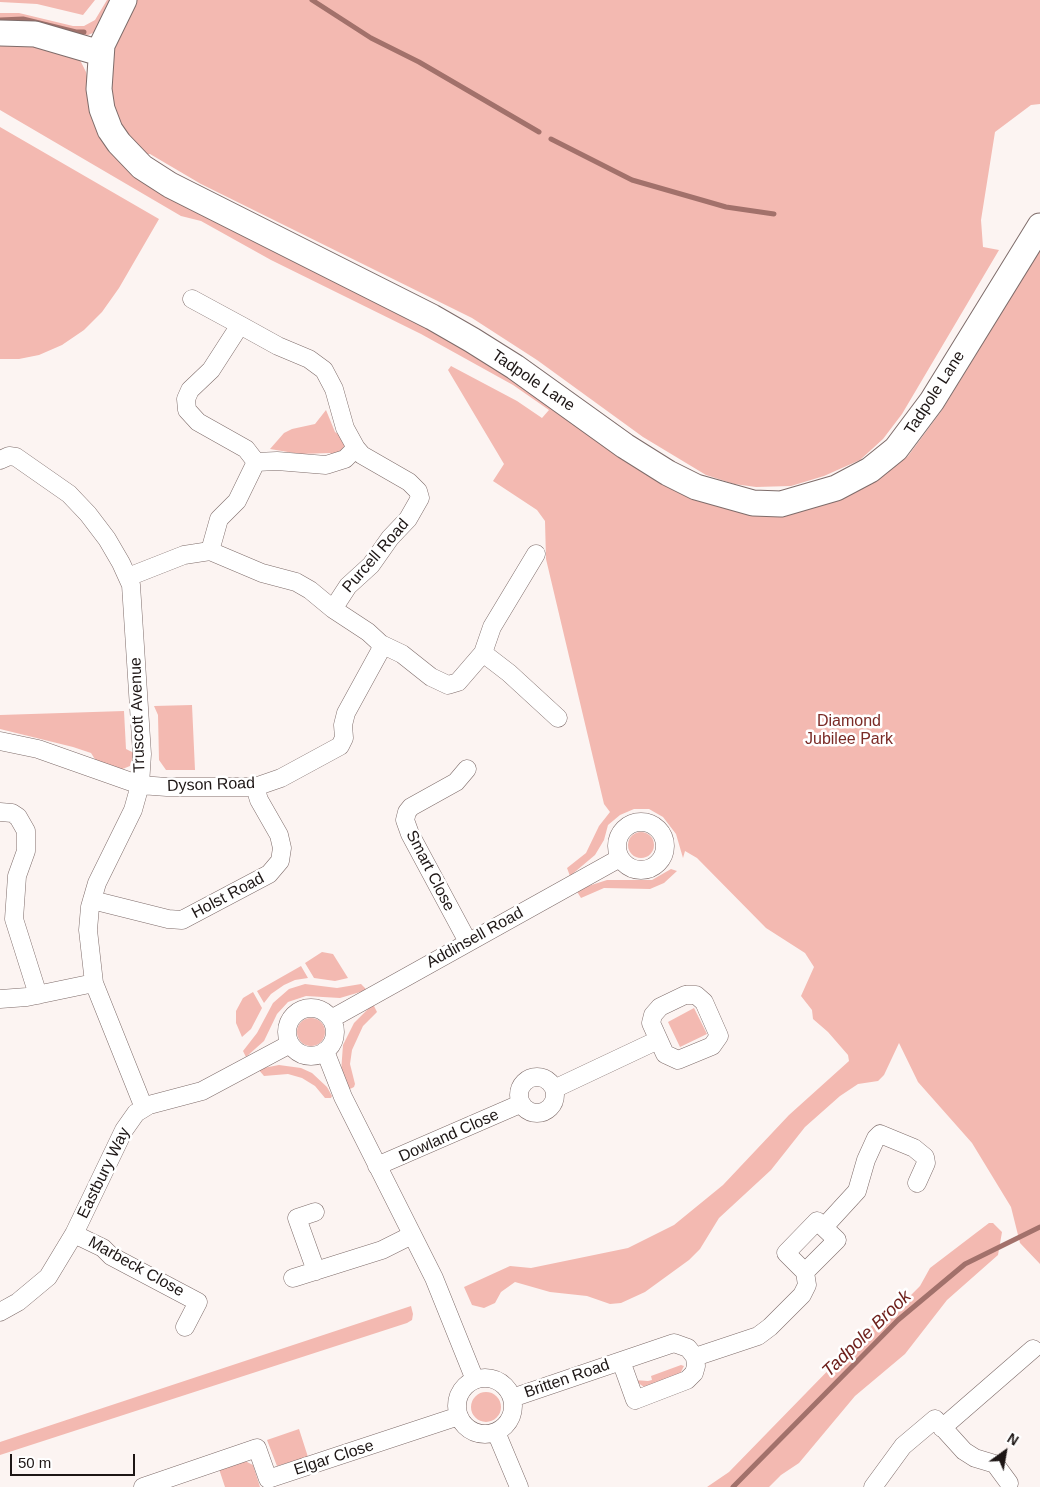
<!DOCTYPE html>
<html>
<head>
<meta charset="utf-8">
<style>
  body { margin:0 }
  #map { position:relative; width:1040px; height:1487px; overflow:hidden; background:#fcf4f2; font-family:Helvetica,sans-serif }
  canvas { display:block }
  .north { position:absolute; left:980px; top:1427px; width:50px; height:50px; -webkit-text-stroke:4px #fff; paint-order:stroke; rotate:32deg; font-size:14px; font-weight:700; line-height:20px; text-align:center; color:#1d1615 }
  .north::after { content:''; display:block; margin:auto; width:18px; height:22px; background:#1d1615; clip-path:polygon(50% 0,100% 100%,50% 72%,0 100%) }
  .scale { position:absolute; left:10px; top:1454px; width:125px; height:22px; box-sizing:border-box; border:2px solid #1d1615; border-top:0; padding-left:6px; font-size:15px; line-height:18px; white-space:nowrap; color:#1d1615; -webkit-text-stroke:4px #fff; paint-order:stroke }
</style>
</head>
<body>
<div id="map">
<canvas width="1040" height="1487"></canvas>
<div class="north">N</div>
<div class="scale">50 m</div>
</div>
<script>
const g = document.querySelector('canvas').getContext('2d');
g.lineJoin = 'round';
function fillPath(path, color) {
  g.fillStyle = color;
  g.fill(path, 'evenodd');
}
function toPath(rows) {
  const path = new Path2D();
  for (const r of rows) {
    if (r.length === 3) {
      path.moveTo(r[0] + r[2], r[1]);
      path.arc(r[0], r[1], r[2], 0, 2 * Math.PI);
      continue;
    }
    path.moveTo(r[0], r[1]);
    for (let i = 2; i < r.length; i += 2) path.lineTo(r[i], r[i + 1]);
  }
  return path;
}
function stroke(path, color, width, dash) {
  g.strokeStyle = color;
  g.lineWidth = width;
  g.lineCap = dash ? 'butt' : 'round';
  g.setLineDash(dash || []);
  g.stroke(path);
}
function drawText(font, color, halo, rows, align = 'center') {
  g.font = font + ' Helvetica,sans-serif';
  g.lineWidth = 5;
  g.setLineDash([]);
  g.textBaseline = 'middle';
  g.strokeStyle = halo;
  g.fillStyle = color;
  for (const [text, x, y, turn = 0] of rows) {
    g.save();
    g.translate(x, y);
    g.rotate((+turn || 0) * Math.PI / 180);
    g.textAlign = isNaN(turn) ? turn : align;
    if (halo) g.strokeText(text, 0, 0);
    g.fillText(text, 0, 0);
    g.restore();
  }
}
const green = toPath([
  [0,0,95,0,83,15,37,4,0,2],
  [107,0,116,0,95,32,86,36,0,23,0,13,19,13,73,26,84,26,95,20],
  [134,0,1040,0,1040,104,1031,105,995,132,981,220,983,247,999,250,902,414,883,439,860,460,824,476,791,486,756,487,734,484,706,475,643,437,537,360,472,318,201,184,150,154,138,154,110,110,112,39],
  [0,41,19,41,80,60,86,72,98,127,323,267,735,507,882,476,908,456,942,410,1040,250,1040,1264,1020,1243,1011,1207,972,1143,918,1082,899,1043,884,1075,878,1081,858,1084,840,1096,805,1127,771,1170,719,1218,700,1249,689,1260,645,1292,621,1303,610,1304,587,1296,550,1292,515,1282,501,1292,495,1303,484,1308,472,1305,464,1287,510,1266,531,1268,628,1248,674,1225,723,1185,789,1115,849,1061,848,1055,828,1032,813,1019,812,1010,801,996,814,967,805,953,766,928,697,858,685,851,683,858,676,834,663,817,649,809,634,809,620,815,608,825,604,840,595,855,570,876,567,868,586,853,599,826,610,812,604,804,546,559,545,521,537,510,493,481,504,464,448,370,451,366,517,401,542,418,549,410,513,385,421,334,271,260,201,221,181,216,0,110],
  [0,127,159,219,119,288,102,312,84,330,62,345,39,355,19,359,0,359],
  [326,410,335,432,342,437,345,445,336,457,330,453,300,454,270,449,284,433,292,429,315,424],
  [192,705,195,770,166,770,159,760,158,715,154,706],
  [124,711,126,749,134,753,130,766,120,770,96,761,91,753,73,747,0,729,0,715],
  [641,845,13],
  [671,869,677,871,664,883,650,889,604,888,581,898,576,890,607,880,652,880],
  [322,952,333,954,348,978,335,981,314,978,305,963],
  [301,966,308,978,295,980,284,985,271,994,264,1003,257,991],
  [305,984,337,988,361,984,367,990,340,998,306,996,288,1002,277,1014,264,1041,246,1057,243,1051,257,1033,273,1003,289,989],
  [253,992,262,1008,251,1029,242,1037,236,1023,236,1011,243,998],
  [373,1004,377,1012,363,1026,352,1050,350,1064,355,1084,354,1087,348,1090,341,1072,343,1045,354,1023],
  [694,1008,707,1034,680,1047,668,1022],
  [311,1032,14],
  [279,1065,301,1068,312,1073,327,1087,332,1096,331,1098,325,1098,315,1086,302,1078,288,1074,264,1076,258,1069],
  [989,1223,993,1223,1002,1232,998,1255,947,1300,905,1354,855,1396,799,1463,781,1475,769,1487,707,1487,729,1472,884,1313,907,1299,920,1286,930,1268],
  [411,1306,413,1314,412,1320,407,1323,0,1455,0,1442],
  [681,1365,684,1366,680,1374,648,1386,644,1387,634,1380,648,1381,652,1380,651,1376],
  [486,1407,15],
  [299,1429,308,1457,277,1466,267,1440],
  [245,1461,253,1465,260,1487,225,1487,219,1469]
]);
const stream = toPath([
  [312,0,371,38,419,62,539,132],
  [0,20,23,19,76,32,84,32],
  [551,139,632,180,726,207,774,214],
  [733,1487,898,1320,965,1264,1040,1227]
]);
const street = toPath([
  [192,299,240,325],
  [356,448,362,455,409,482,418,491,420,498,408,519,390,538,371,565,348,586,333,609,368,632,381,644,402,654,431,677,448,685,458,682,483,653,509,673,558,718],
  [0,460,9,456,16,457,69,494,88,514,107,539,121,563,131,585,142,754,140,785,133,810,97,883,90,907,88,930,94,983,144,1108],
  [210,551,219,519,237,501,256,462,246,449,198,422,187,410,186,399,190,390,211,370,240,325,278,346,309,359,324,370,334,389,345,428,356,448,345,459,326,465,277,461,256,462],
  [128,577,184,555,210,551,262,573,296,582,310,590,333,609],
  [483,653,492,627,536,554],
  [0,741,38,749,140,785,167,787,255,787,281,778,340,746,344,738,343,725,346,713,380,651,381,644],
  [467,769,456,782,411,807,407,812,405,820,410,834,468,942],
  [0,812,12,813,18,817,26,831,26,851,17,876,14,919,38,995],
  [641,846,24],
  [92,900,168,919,182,920,269,874,280,861,282,848,279,835,259,800,255,787],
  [685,995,696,995,704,1002,719,1036,712,1046,678,1060,665,1054,651,1023,653,1015,660,1007,685,995],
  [0,999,27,997,94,983],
  [311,1032,24],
  [331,1019,620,858],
  [325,1051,343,1097,434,1278,475,1380],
  [537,1095,18],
  [554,1089,658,1040],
  [377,1166,520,1104],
  [315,1212,297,1218,316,1271],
  [817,1221,837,1240,805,1272,786,1253,817,1221],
  [824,1227,857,1191,866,1160,876,1138,880,1134,914,1148,925,1157,926,1163,917,1183],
  [74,1234,103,1248,111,1256,198,1302,185,1327],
  [293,1278,382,1250,412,1235],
  [0,1312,18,1302,48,1277,74,1234,124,1130,136,1113,149,1105,202,1091,290,1044],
  [621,1361,635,1400,687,1380,694,1373,696,1366,695,1357],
  [485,1406,28],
  [512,1398,674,1343,688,1348,695,1357,758,1336,770,1327,802,1295,807,1285,805,1272],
  [942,1428,1033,1349],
  [496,1432,519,1487],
  [143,1487,257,1448,268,1479,459,1416],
  [873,1487,903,1446,935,1419,964,1451,975,1458,995,1464,1009,1483]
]);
const secondary = toPath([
  [124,0,102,45,99,89,102,109,110,130,119,143,142,167,170,185,432,317,472,340,515,367,625,446,668,473,696,487,753,503,781,504,836,488,870,470,896,449,932,401,1040,226],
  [0,33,35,34,100,53]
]);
const streetNames = [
  ["Tadpole Lane",533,381,34],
  ["Tadpole Lane",935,393,-57],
  ["Purcell Road",376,556,-49],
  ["Truscott Avenue",138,715,-92],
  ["Dyson Road",211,785,-2],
  ["Smart Close",430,871,63],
  ["Holst Road",228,896,-28],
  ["Addinsell Road",475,938,-29],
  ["Dowland Close",449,1136,-24],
  ["Eastbury Way",104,1173,-64],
  ["Marbeck Close",136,1267,29],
  ["Britten Road",567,1379,-19],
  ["Elgar Close",334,1458,-18]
];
const parkNames = [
  ["Diamond",849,722],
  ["Jubilee Park",849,740]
];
const waterNames = [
  ["Tadpole Brook",867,1334,-44]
];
fillPath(green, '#f3b9b1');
stroke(stream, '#a2716b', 5);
stroke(street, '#7e6c6a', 19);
stroke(secondary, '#7e6c6a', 27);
stroke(street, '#fff', 18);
stroke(secondary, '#fff', 25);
drawText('16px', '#1d1615', '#fff', streetNames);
drawText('16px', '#7a2b26', '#fff', parkNames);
drawText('italic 18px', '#6d1e1a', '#fff', waterNames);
</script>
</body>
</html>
